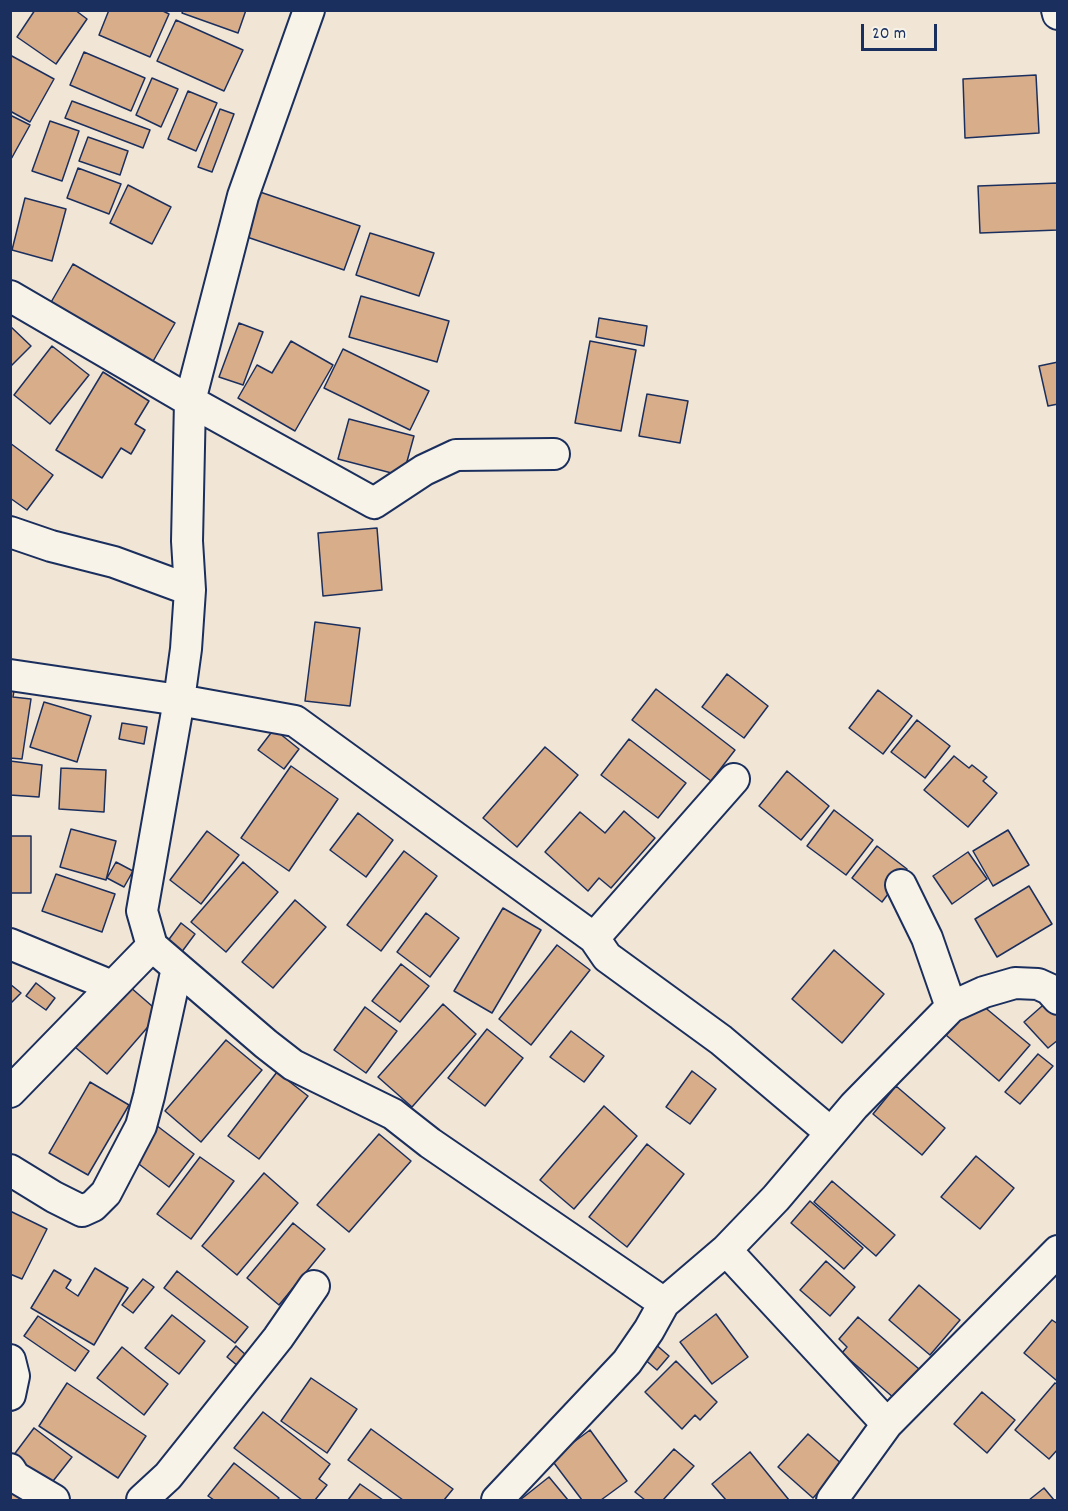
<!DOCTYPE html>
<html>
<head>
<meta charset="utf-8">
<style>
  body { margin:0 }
  #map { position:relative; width:1068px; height:1511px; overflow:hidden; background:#f1e5d5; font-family:Dekko,sans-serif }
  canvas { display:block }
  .frame { position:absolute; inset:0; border:12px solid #1b2f5e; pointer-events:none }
  .scale { position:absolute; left:861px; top:24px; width:76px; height:27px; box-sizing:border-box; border:3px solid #1b2f5e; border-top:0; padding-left:8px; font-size:18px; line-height:21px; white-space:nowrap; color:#1b2f5e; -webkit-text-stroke:4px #f7f3e8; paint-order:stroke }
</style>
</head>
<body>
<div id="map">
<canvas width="1068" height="1511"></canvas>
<div class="frame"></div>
<div class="scale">20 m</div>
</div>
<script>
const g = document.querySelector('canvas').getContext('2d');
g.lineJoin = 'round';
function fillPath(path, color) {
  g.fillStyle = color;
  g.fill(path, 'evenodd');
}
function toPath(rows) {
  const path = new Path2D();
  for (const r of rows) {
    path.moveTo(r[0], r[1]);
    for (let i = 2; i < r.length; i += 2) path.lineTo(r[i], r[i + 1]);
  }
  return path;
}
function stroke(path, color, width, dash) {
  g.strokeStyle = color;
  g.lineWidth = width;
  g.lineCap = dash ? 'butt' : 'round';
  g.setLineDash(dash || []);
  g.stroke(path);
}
const building = toPath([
  [35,10,75,10,87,19,56,64,17,37,35,10],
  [109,10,161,10,169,14,150,57,99,35,109,10],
  [183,10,246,10,238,33,182,13,183,10],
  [176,20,243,50,224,91,157,61,176,20],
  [84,52,145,78,131,111,70,85,84,52],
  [10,55,54,79,30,122,10,111,10,55],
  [1036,75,1039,133,965,138,963,79,1036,75],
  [152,78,178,89,161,127,136,115,152,78],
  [188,91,217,103,196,151,168,139,188,91],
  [72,101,150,130,143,148,65,118,72,101],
  [220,109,234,114,212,172,198,167,220,109],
  [10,115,30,125,10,161,10,115],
  [50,121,79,131,62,181,32,171,50,121],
  [88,137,128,151,120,175,79,161,88,137],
  [78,168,121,184,109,214,67,198,78,168],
  [1058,183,1058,230,980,233,978,186,1058,183],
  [128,185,171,207,152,244,110,223,128,185],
  [260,192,360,226,344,270,244,236,260,192],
  [25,198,66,209,52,261,12,250,25,198],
  [370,233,434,253,419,296,356,275,370,233],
  [73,264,175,323,152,363,50,304,73,264],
  [361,296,449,321,437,362,349,337,361,296],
  [599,318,647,326,644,346,596,337,599,318],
  [239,323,263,332,243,385,219,377,239,323],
  [10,326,31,346,10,367,10,326],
  [291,341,333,365,295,431,238,398,257,365,272,373,291,341],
  [590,341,636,350,621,431,575,423,590,341],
  [52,346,89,375,50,424,14,395,52,346],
  [343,349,429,391,410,430,324,388,343,349],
  [1058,362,1058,404,1048,406,1039,366,1058,362],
  [103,372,149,401,135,424,145,430,131,454,121,448,102,478,56,450,103,372],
  [647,394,688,401,680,443,639,436,647,394],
  [349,419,414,436,403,476,338,459,349,419],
  [10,443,53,475,27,510,10,498,10,443],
  [377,528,382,590,323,596,318,533,377,528],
  [315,622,360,628,350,706,305,701,315,622],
  [727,674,768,706,744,738,702,707,727,674],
  [10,684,15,685,13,697,31,699,22,759,10,758,10,684],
  [656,689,735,750,711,781,632,720,656,689],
  [878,690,912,716,883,754,849,728,878,690],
  [44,702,91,716,77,762,30,747,44,702],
  [917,720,950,746,925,778,891,752,917,720],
  [122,723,147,727,144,744,119,739,122,723],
  [274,729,299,749,284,769,258,750,274,729],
  [629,739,686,783,658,818,601,775,629,739],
  [545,747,578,775,517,847,483,818,545,747],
  [954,756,969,768,972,765,987,777,983,781,997,793,968,827,924,790,954,756],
  [10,761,42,765,39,797,10,795,10,761],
  [291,766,338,799,289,871,241,838,291,766],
  [61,768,106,770,104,812,59,809,61,768],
  [787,771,829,806,801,840,759,806,787,771],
  [834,810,873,840,846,875,807,846,834,810],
  [624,811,655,838,611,888,599,878,588,891,545,852,580,812,605,833,624,811],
  [358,813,393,840,366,877,330,850,358,813],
  [71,829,116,841,106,880,60,867,71,829],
  [1008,830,1029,865,993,886,973,851,1008,830],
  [207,831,239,855,201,904,170,880,207,831],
  [10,836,31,836,31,893,10,893,10,836],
  [877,846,907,869,882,902,852,878,877,846],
  [404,851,437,876,381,951,347,925,404,851],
  [968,852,987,879,952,904,933,876,968,852],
  [116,862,133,871,124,887,107,878,116,862],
  [243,862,278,892,226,952,191,922,243,862],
  [56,874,115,894,102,932,42,911,56,874],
  [1029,886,1052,924,997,957,975,919,1029,886],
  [295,900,326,927,273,988,242,962,295,900],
  [503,908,541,930,492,1013,454,991,503,908],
  [426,913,459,938,430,977,397,952,426,913],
  [181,923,195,934,181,953,167,942,181,923],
  [557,945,590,970,531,1045,499,1019,557,945],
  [834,950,884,994,842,1043,792,999,834,950],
  [401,964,429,986,400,1022,372,1001,401,964],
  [122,980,160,1013,107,1074,69,1042,122,980],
  [36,983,55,998,46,1010,26,996,36,983],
  [10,984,21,993,10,1004,10,984],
  [1050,999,1058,1008,1058,1040,1048,1048,1024,1022,1050,999],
  [976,1000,1030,1045,999,1081,946,1035,976,1000],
  [443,1004,476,1034,412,1107,378,1077,443,1004],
  [365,1007,397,1031,366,1073,334,1050,365,1007],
  [487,1029,523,1058,485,1106,448,1078,487,1029],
  [571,1031,604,1056,584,1082,550,1057,571,1031],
  [226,1040,262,1070,201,1142,165,1111,226,1040],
  [1038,1054,1053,1066,1020,1104,1005,1092,1038,1054],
  [692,1071,716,1089,690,1124,666,1107,692,1071],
  [277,1072,308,1096,259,1159,228,1136,277,1072],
  [90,1082,129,1105,88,1175,49,1153,90,1082],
  [896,1086,945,1128,922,1155,873,1114,896,1086],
  [604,1106,637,1136,574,1209,540,1180,604,1106],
  [152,1122,194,1154,169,1187,127,1155,152,1122],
  [379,1134,411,1161,349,1232,317,1205,379,1134],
  [647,1144,684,1174,627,1247,589,1217,647,1144],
  [976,1156,1014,1188,980,1229,941,1197,976,1156],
  [200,1157,234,1181,191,1239,157,1214,200,1157],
  [264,1173,298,1203,237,1275,202,1246,264,1173],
  [832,1181,895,1235,876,1256,814,1202,832,1181],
  [810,1201,863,1248,844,1269,791,1223,810,1201],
  [10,1211,47,1229,22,1279,10,1274,10,1211],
  [293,1223,325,1249,279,1305,247,1278,293,1223],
  [826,1261,855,1287,830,1316,800,1290,826,1261],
  [95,1268,128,1288,94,1345,31,1308,54,1270,71,1280,66,1288,78,1296,95,1268],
  [177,1271,248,1327,235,1343,164,1288,177,1271],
  [143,1279,154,1287,133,1313,122,1305,143,1279],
  [919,1285,960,1320,930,1355,889,1320,919,1285],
  [716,1314,748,1357,712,1384,680,1342,716,1314],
  [172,1315,205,1341,179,1374,145,1348,172,1315],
  [38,1316,89,1351,75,1371,24,1336,38,1316],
  [858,1317,919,1369,894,1398,842,1353,847,1347,839,1339,858,1317],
  [1052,1320,1058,1324,1058,1378,1056,1380,1024,1353,1052,1320],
  [654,1343,669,1356,657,1370,642,1357,654,1343],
  [236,1346,247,1356,238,1366,227,1357,236,1346],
  [122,1347,168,1384,144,1415,97,1378,122,1347],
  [676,1361,717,1402,700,1420,695,1415,682,1429,645,1392,676,1361],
  [311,1378,357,1409,327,1453,281,1421,311,1378],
  [67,1383,146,1436,118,1478,39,1426,67,1383],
  [1055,1383,1058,1385,1058,1449,1049,1459,1015,1430,1055,1383],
  [982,1392,1015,1420,987,1453,954,1424,982,1392],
  [263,1412,330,1464,319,1479,327,1485,315,1500,302,1500,234,1448,263,1412],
  [34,1428,72,1457,46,1490,10,1460,34,1428],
  [371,1429,453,1489,444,1500,403,1500,348,1460,371,1429],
  [590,1430,627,1481,601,1500,582,1500,551,1459,590,1430],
  [808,1434,843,1465,813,1498,778,1467,808,1434],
  [674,1449,694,1466,663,1500,645,1500,635,1492,674,1449],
  [750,1452,789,1500,726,1500,712,1484,750,1452],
  [234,1463,279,1498,277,1500,214,1500,208,1496,234,1463],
  [549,1477,568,1500,520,1500,549,1477],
  [10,1481,29,1495,25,1500,10,1500,10,1481],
  [360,1484,383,1500,348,1500,360,1484],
  [1044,1488,1054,1500,1029,1500,1044,1488]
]);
const minor = toPath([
  [1057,10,1058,14],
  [10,296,190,401,374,503,424,470,456,455,554,454],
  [10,532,51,546,114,562,190,590],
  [10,675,179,700,295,721,594,938,607,957,721,1040,831,1133],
  [901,885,927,938,951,1007],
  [594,938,734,779],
  [10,944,112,986],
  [152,946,266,1044,293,1065,393,1114,430,1143,664,1303],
  [10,1092,152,946,142,911,179,700,186,649,190,590,187,541,190,401,243,196,309,10],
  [10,1170,54,1197,82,1211,93,1206,106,1193,141,1126,149,1096,177,968],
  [726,1250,887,1424],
  [10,1360,14,1376,10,1395],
  [10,1469,15,1477,54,1500],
  [142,1500,168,1476,188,1451,278,1338,314,1286],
  [497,1500,627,1362,649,1330,664,1303,726,1250,776,1198,854,1106,951,1007,984,992,1015,983,1038,984,1049,989,1058,999],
  [832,1500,887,1424,1058,1251]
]);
fillPath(building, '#d8ad89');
stroke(building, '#1b2f5e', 1.5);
stroke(minor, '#1b2f5e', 34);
stroke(minor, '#f7f3e8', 30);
</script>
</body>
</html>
